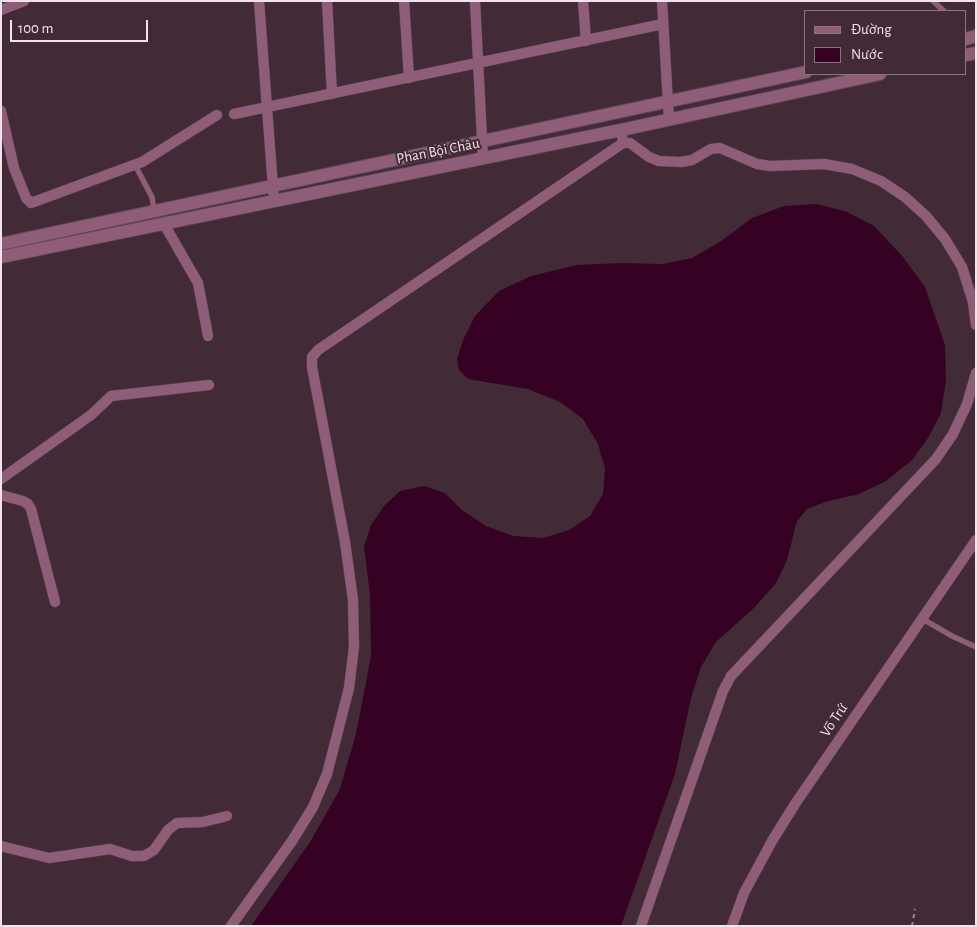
<!DOCTYPE html>
<html>
<head>
<meta charset="utf-8">
<style>
  body { margin:0 }
  #map { position:relative; width:977px; height:927px; overflow:hidden; background:#422b37; font-family:"Alegreya Sans",sans-serif }
  canvas { display:block }
  .frame { position:absolute; inset:0; border:2px solid #f3e3ea; pointer-events:none }
  .legend { position:absolute; left:804px; top:10px; width:162px; height:65px; box-sizing:border-box; background:#422b37; border:1px solid #89757f; margin:0; padding:6px 9px; list-style:none; font-size:15px; color:#f3e3ea }
  .legend li { display:flex; align-items:center; gap:10px; height:25px }
  .legend b { width:25px; border:1px solid #89757f }
  .scale { position:absolute; left:10px; top:20px; width:138px; height:22px; box-sizing:border-box; border:2px solid #f3e3ea; border-top:0; padding-left:6px; font-size:15px; line-height:18px; white-space:nowrap; color:#f3e3ea; -webkit-text-stroke:4px #422b37; paint-order:stroke }
</style>
</head>
<body>
<div id="map">
<canvas width="977" height="927"></canvas>
<div class="frame"></div>
<ul class="legend">
<li><b style="height:6px;background:#905d78"></b>Đường</li>
<li><b style="height:14px;background:#350223"></b>Nước</li>
</ul>
<div class="scale">100 m</div>
</div>
<script>
const g = document.querySelector('canvas').getContext('2d');
g.lineJoin = 'round';
function fillPath(path, color) {
  g.fillStyle = color;
  g.fill(path, 'evenodd');
}
function toPath(rows) {
  const path = new Path2D();
  for (const r of rows) {
    path.moveTo(r[0], r[1]);
    for (let i = 2; i < r.length; i += 2) path.lineTo(r[i], r[i + 1]);
  }
  return path;
}
function stroke(path, color, width, dash) {
  g.strokeStyle = color;
  g.lineWidth = width;
  g.lineCap = dash ? 'butt' : 'round';
  g.setLineDash(dash || []);
  g.stroke(path);
}
function drawText(font, color, halo, rows, align = 'center') {
  g.font = font + ' "Alegreya Sans",sans-serif';
  g.lineWidth = 4;
  g.setLineDash([]);
  g.textBaseline = 'middle';
  g.strokeStyle = halo;
  g.fillStyle = color;
  for (const [text, x, y, turn = 0] of rows) {
    g.save();
    g.translate(x, y);
    g.rotate((+turn || 0) * Math.PI / 180);
    g.textAlign = isNaN(turn) ? turn : align;
    if (halo) g.strokeText(text, 0, 0);
    g.fillText(text, 0, 0);
    g.restore();
  }
}
const water = toPath([
  [817,204,847,212,874,226,903,257,925,287,945,345,946,380,941,413,928,438,912,460,886,481,859,494,825,502,807,509,797,521,787,560,776,583,755,607,716,642,701,667,691,698,675,774,621,926,251,926,310,842,340,789,356,734,371,656,370,594,364,547,371,525,384,506,400,491,424,486,445,493,462,510,486,526,513,536,543,538,569,530,590,516,603,494,605,469,598,444,583,419,560,402,528,389,468,379,459,370,457,359,463,340,475,316,499,291,531,276,577,265,621,263,663,264,692,258,720,242,752,218,784,206]
]);
const path = toPath([
  [912,926,915,909]
]);
const service = toPath([
  [933,1,944,11],
  [135,165,152,197,154,211],
  [921,618,952,636,976,647]
]);
const minor = toPath([
  [259,1,274,201],
  [327,1,332,94],
  [404,1,409,78],
  [475,1,483,159],
  [583,1,586,41],
  [662,1,669,120],
  [1,10,24,1],
  [1,111,14,168,26,198,31,203,142,162,217,115],
  [234,114,663,24],
  [622,136,623,143,630,143,649,157,659,161,681,162,692,160,711,149,720,148,757,164,770,166,824,164,852,169,881,181,905,197,926,216,945,239,962,267,973,302,976,325],
  [164,224,198,283,208,336],
  [1,479,91,415,111,396,209,385],
  [1,495,23,501,28,504,31,509,55,602],
  [1,846,49,858,110,849,132,856,144,856,154,850,168,830,177,823,203,822,227,816],
  [231,926,292,841,313,807,327,774,349,688,354,647,353,600,345,542,312,367,312,357,318,350,623,143],
  [641,926,723,691,731,676,936,459,953,434,967,404,976,373],
  [732,926,744,893,772,841,795,804,976,540]
]);
const tertiary = toPath([
  [966,39,976,36],
  [966,55,976,53],
  [1,244,806,72],
  [1,257,621,130,880,74]
]);
const streetNames = [
  ["Phan Bội Châu",438,151,-11],
  ["Võ Trứ",834,720,-56]
];
fillPath(water, '#350223');
stroke(service, '#5e4854', 6);
stroke(minor, '#5e4854', 11);
stroke(tertiary, '#5e4854', 14);
stroke(path, '#9d8a93', 2, [4, 4]);
stroke(service, '#905d78', 5);
stroke(minor, '#905d78', 10);
stroke(tertiary, '#905d78', 12);
drawText('15px', '#f3e3ea', '#422b37', streetNames);
</script>
</body>
</html>
